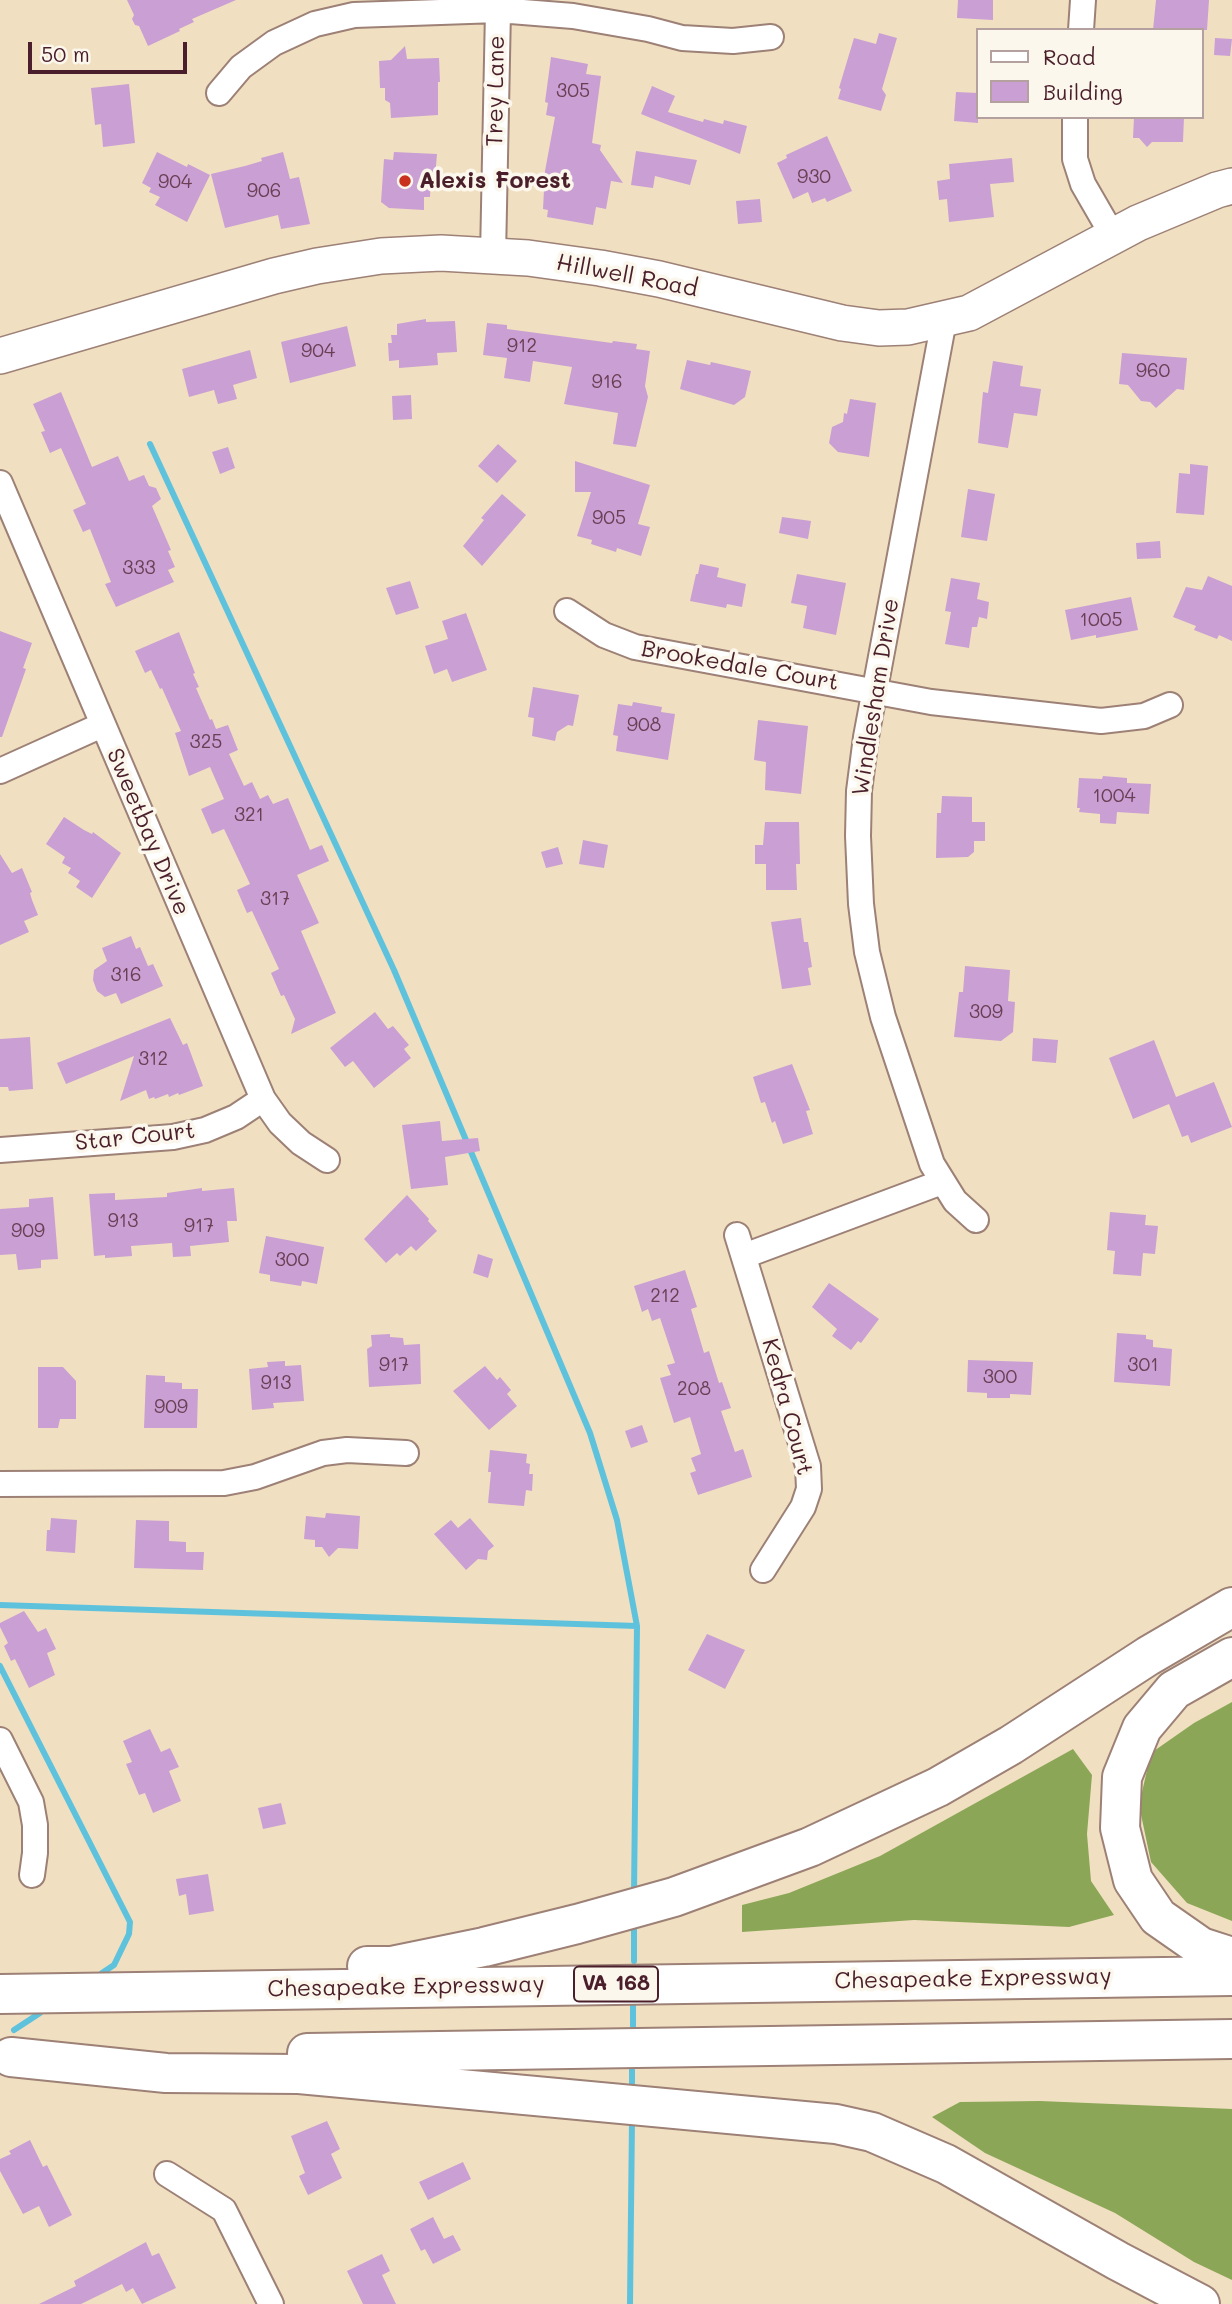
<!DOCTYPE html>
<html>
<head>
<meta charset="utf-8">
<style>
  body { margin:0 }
  #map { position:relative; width:1232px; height:2304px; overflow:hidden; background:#f0e0c1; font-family:Mali,sans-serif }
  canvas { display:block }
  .legend { position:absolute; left:976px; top:28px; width:228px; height:91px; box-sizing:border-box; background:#fbf7ec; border:2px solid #b4a19f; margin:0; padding:9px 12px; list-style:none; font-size:21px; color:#4a1f2b }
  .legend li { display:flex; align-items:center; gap:14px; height:35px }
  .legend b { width:35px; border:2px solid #b4a19f }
  .scale { position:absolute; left:28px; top:42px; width:159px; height:32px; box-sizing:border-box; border:4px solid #4a1f2b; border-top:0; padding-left:9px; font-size:21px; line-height:24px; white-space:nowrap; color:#4a1f2b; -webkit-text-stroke:5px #fbf7ec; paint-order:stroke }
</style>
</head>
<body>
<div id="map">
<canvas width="1232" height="2304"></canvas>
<ul class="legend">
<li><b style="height:9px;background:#fff"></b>Road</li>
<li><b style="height:19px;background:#ca9fd3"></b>Building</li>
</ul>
<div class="scale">50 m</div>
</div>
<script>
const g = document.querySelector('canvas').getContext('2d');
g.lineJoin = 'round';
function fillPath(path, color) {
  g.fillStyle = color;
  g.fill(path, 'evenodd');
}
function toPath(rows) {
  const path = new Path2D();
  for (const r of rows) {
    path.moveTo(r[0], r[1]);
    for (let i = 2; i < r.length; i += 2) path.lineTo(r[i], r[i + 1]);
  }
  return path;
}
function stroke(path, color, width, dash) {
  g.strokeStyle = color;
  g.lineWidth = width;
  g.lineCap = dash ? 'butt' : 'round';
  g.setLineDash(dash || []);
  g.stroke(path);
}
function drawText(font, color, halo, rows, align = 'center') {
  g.font = font + ' Mali,sans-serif';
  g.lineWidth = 7;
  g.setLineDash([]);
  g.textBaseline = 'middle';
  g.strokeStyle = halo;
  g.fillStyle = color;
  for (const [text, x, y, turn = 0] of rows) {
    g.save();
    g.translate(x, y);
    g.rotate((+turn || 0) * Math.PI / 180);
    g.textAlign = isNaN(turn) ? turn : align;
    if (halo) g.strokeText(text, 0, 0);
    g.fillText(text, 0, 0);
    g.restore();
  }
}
const forest = toPath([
  [1232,1702,1232,1921,1187,1903,1151,1862,1139,1805,1151,1753,1194,1723],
  [1073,1749,1092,1775,1087,1834,1091,1881,1114,1915,1069,1927,914,1920,742,1932,742,1905,789,1893,880,1856],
  [1040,2101,1232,2109,1232,2280,1194,2262,1115,2213,985,2153,932,2117,960,2102]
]);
const stream = toPath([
  [150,444,394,970,590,1433,617,1520,637,1626,634,1893],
  [0,1605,637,1626],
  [0,1666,130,1922,129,1934,114,1965,102,1973],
  [634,1961,634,1923],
  [633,2026,633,2006],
  [14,2030,40,2013],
  [632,2090,632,2070],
  [630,2304,632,2119]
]);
const building = toPath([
  [127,0,236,0,192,19,194,22,179,29,180,31,148,46,139,26,135,25,132,19,134,15],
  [958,0,993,0,993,20,957,18],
  [1156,0,1209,0,1207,30,1153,30],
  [879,33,897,38,882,89,886,95,881,111,838,99,841,89,839,88,854,38,876,44],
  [1215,38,1232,39,1230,56,1214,55],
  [405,46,407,59,439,58,440,82,438,82,438,115,391,118,390,103,385,100,385,88,380,88,379,61,391,60],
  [551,57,588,64,586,74,601,76,592,143,601,145,600,150,623,183,611,181,606,209,596,207,593,225,547,217,548,210,543,209,545,171,555,117,546,115,548,103,545,102],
  [129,84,135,143,103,147,101,124,95,125,91,88],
  [652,86,675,96,668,112,703,122,704,119,723,124,724,120,747,126,740,154,641,114],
  [956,92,978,93,978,123,954,121],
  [1134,117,1184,117,1183,142,1152,142,1147,147,1139,138,1133,138],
  [827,136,852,191,827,202,825,198,812,203,808,192,793,199,777,163,787,158,786,155],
  [636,151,697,160,690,185,655,176,653,188,631,185],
  [157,152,187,167,188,164,210,175,187,222,155,205,160,197,149,192,151,188,142,183],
  [283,152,290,179,299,177,310,224,281,229,278,215,225,228,211,174,245,166,262,161,261,158],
  [394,152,437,154,435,177,431,177,430,197,424,197,424,210,389,208,381,202,384,159,393,160],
  [1012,158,1014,182,990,184,994,217,949,222,947,199,939,200,937,181,950,179,949,164],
  [760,199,762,222,738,224,736,201],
  [426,319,426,322,455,321,457,352,437,353,438,365,399,368,399,360,389,361,388,343,392,343,391,335,397,335,397,324],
  [487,323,507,325,507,329,612,343,613,341,637,344,636,349,650,351,645,386,648,397,636,447,613,444,618,413,564,404,572,367,533,361,530,382,504,378,507,358,483,355],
  [347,326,356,366,290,383,281,342],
  [250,350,257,378,233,385,237,399,218,404,214,390,189,397,182,369],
  [1122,353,1187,358,1184,390,1177,389,1156,408,1150,402,1141,401,1128,385,1119,384],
  [687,360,710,365,711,362,751,371,745,397,734,405,680,389],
  [993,361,1023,366,1020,386,1041,389,1037,416,1014,413,1008,448,978,443,983,392,988,393],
  [61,392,92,467,118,456,129,481,144,475,149,486,156,488,161,499,152,506,171,550,168,551,175,567,168,570,174,582,116,607,105,584,111,582,90,529,83,532,73,510,86,504,61,448,50,453,41,432,45,431,33,404],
  [411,395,412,419,393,420,392,396],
  [850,399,876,403,869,457,838,452,829,443,832,427,843,422,844,413,847,414],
  [498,444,517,461,497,483,478,466],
  [228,447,235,468,220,474,212,452],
  [575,461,650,485,638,524,650,527,641,556,617,548,616,552,591,544,592,540,577,536,591,492,575,492],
  [1190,464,1208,466,1204,515,1176,513,1179,473,1190,474],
  [968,489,995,494,987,541,961,537],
  [502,494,526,515,482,566,463,546,484,520,481,518],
  [782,517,811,521,808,539,779,533],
  [1160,541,1161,558,1137,559,1136,543],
  [700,564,719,568,717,577,746,584,742,607,727,604,726,608,690,601,696,574,698,574],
  [797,574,846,583,836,635,803,628,807,606,791,603],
  [1208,576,1232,586,1232,641,1219,635,1217,639,1194,630,1196,626,1173,617,1186,587,1202,590],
  [951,578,980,583,977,599,989,602,987,619,979,617,977,627,972,627,969,648,945,644,951,612,945,611],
  [410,581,419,608,396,615,386,588],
  [1131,597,1138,630,1096,638,1096,635,1071,640,1065,610],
  [466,613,487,670,452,682,447,669,434,674,425,646,448,639,442,621],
  [0,631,32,643,23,668,26,669,2,737,0,737],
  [179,632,195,673,193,674,199,687,196,688,210,720,212,719,216,729,228,725,238,750,229,754,244,786,252,782,260,799,268,795,273,804,288,798,310,850,322,845,329,861,297,875,319,923,301,931,336,1013,291,1034,295,1019,284,995,281,996,271,973,279,969,252,911,247,913,237,890,250,884,224,829,212,834,201,809,224,799,210,767,189,776,175,733,181,731,162,688,160,689,151,670,145,673,135,651],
  [533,687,579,695,573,726,568,725,557,732,555,741,532,736,534,718,528,717],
  [633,702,662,707,661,712,675,714,668,760,616,751,618,736,613,735,618,704,632,706],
  [758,720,808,726,801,794,765,790,766,762,754,760],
  [1103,776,1127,778,1127,783,1151,784,1149,814,1117,812,1116,824,1100,823,1100,814,1079,812,1080,808,1077,808,1079,778,1102,779],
  [942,796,972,797,972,822,985,822,985,841,974,841,974,852,968,857,936,858,937,813,941,813],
  [64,817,84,830,92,834,93,832,121,853,92,898,76,887,80,881,68,873,71,868,62,863,65,857,46,844],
  [765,822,799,822,800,864,796,864,797,890,766,890,766,864,755,864,755,845,763,845],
  [583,840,608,845,604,868,579,864],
  [558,847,563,864,546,868,541,852],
  [0,854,12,873,22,868,32,892,30,893,32,900,38,915,24,921,29,932,0,945],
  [801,918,804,942,808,942,812,967,808,968,811,985,782,989,771,922],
  [131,936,136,949,140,947,148,966,153,964,163,986,121,1004,116,993,105,997,97,991,93,980,94,970,107,961,102,948],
  [965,966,1010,970,1008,1001,1015,1002,1013,1032,1001,1041,954,1037,959,992,963,992],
  [375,1012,388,1029,393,1026,409,1045,404,1049,411,1058,374,1088,353,1061,345,1067,330,1048],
  [170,1018,183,1045,187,1043,203,1086,179,1095,178,1093,169,1097,168,1094,155,1099,154,1097,149,1099,146,1090,120,1101,134,1056,66,1084,57,1063],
  [30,1037,33,1089,9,1091,8,1087,0,1087,0,1039],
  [1033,1038,1058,1040,1056,1063,1032,1061],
  [1154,1040,1176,1097,1214,1082,1232,1127,1191,1143,1188,1135,1182,1137,1169,1104,1133,1119,1109,1058],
  [792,1064,810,1110,806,1111,813,1134,783,1144,775,1121,772,1123,765,1102,761,1103,753,1077],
  [440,1121,442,1141,478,1138,480,1151,445,1157,448,1185,411,1189,402,1125],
  [202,1188,202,1191,234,1188,237,1221,227,1221,229,1242,190,1246,191,1256,173,1257,172,1243,131,1246,132,1256,105,1258,105,1255,94,1256,89,1194,115,1193,115,1200,167,1197,167,1193],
  [407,1195,429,1219,428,1221,437,1231,416,1251,411,1246,400,1256,397,1253,386,1263,364,1239],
  [53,1197,58,1259,41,1260,41,1268,18,1270,16,1254,0,1255,0,1209,29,1207,29,1199],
  [1110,1212,1146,1215,1145,1225,1158,1226,1155,1254,1143,1253,1141,1276,1113,1274,1115,1251,1107,1250],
  [266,1236,324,1247,317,1284,302,1281,301,1286,270,1281,270,1275,259,1273],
  [478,1254,493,1259,488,1278,473,1273],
  [685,1270,697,1307,691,1309,704,1353,709,1351,719,1383,722,1382,731,1408,721,1411,735,1452,743,1449,752,1477,698,1495,690,1473,696,1471,691,1458,701,1454,690,1417,674,1423,660,1378,671,1375,667,1365,675,1363,660,1318,652,1321,648,1309,642,1312,634,1286],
  [829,1283,879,1319,861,1343,858,1341,851,1350,832,1336,837,1329,812,1307],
  [1117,1333,1146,1335,1146,1339,1153,1340,1153,1347,1172,1349,1170,1386,1114,1382],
  [390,1334,390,1337,403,1338,404,1345,420,1344,421,1384,369,1387,367,1349,372,1346,371,1335],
  [968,1360,1033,1362,1031,1395,1010,1394,1010,1398,987,1398,987,1393,967,1392],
  [285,1361,285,1366,301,1365,304,1401,273,1403,274,1408,252,1410,249,1369,268,1367,267,1362],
  [485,1366,497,1380,500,1377,511,1390,507,1394,517,1406,489,1430,453,1391],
  [38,1367,63,1367,76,1381,76,1419,60,1419,58,1428,38,1428],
  [146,1375,165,1376,165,1382,182,1383,182,1389,198,1389,197,1428,144,1428],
  [642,1425,648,1442,631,1448,625,1431],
  [490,1450,527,1454,526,1463,530,1464,529,1474,533,1474,532,1491,526,1490,524,1506,488,1503,491,1472,488,1472],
  [326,1513,360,1516,358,1549,338,1548,329,1557,322,1547,315,1547,315,1540,304,1539,306,1516,325,1518],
  [51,1518,77,1520,75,1553,46,1551,47,1530,50,1530],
  [470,1518,494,1546,488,1551,487,1560,478,1559,466,1570,434,1534,451,1520,458,1528],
  [136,1520,169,1521,169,1541,186,1542,186,1552,204,1552,203,1570,134,1568],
  [24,1611,38,1632,46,1628,56,1649,47,1653,55,1675,29,1688,15,1659,11,1661,4,1646,8,1643,0,1627,0,1623],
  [707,1634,745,1650,725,1689,688,1670],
  [150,1729,161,1752,170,1748,179,1767,169,1771,181,1801,153,1813,145,1793,139,1795,126,1764,132,1762,123,1741],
  [281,1803,286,1824,263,1829,258,1808],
  [208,1874,214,1911,189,1915,186,1894,179,1896,176,1879],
  [327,2121,340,2149,331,2154,342,2178,308,2195,299,2176,305,2173,291,2136],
  [30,2140,43,2167,47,2165,72,2215,49,2227,39,2206,23,2214,0,2171,0,2159,11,2154,9,2151],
  [463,2162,471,2179,428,2200,419,2182],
  [433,2217,444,2239,453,2235,461,2250,433,2264,425,2249,421,2251,410,2229],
  [146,2242,152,2256,159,2253,176,2288,142,2304,133,2288,126,2292,122,2284,81,2304,39,2304,76,2286,74,2281],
  [382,2254,390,2271,382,2275,396,2304,363,2304,347,2271]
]);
const street = toPath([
  [1081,30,1083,0],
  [219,93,241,67,274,43,315,24,354,15,498,10,573,16,648,29,682,38,733,41,771,37],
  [1075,117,1075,159,1083,184,1113,236],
  [493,256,498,10],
  [944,320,866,737,859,791,858,836,861,904,867,952,883,1017,932,1164,955,1201,976,1220],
  [0,483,263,1099,280,1123,301,1143,327,1160],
  [567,611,604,635,635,647,931,702,1101,721,1144,716,1170,705],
  [0,771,102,725],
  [0,1150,173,1137,205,1130,236,1117,263,1099],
  [737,1235,808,1466,809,1489,803,1507,763,1570],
  [744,1256,942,1182],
  [0,1484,224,1483,255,1477,323,1453,347,1450,406,1453],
  [0,1740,31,1802,35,1825,35,1853,32,1875],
  [167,2174,224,2210,271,2304]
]);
const secondary = toPath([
  [0,356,274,276,317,266,381,256,441,253,528,258,600,268,659,279,842,323,879,328,908,327,969,313,1138,223,1217,190,1232,186]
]);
const highway = toPath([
  [1232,1657,1174,1690,1142,1728,1122,1777,1120,1828,1133,1880,1158,1917,1201,1947,1232,1957],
  [367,1966,391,1966,484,1947,577,1924,674,1897,810,1847,938,1787,1011,1745,1148,1656,1232,1607],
  [0,1994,1232,1976],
  [307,2053,1232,2039],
  [11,2057,166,2073,299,2074,836,2124,872,2132,946,2164,1118,2261,1200,2304]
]);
const markers = [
  [405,181,7,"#c8321e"]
];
const numberNames = [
  ["305",573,91],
  ["930",814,177],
  ["904",175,182],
  ["906",264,191],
  ["912",522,346],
  ["904",318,351],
  ["960",1153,371],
  ["916",607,382],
  ["905",609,518],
  ["333",139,568],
  ["1005",1101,620],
  ["908",644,725],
  ["325",206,742],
  ["1004",1114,796],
  ["321",249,815],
  ["317",275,899],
  ["316",126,975],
  ["309",986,1012],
  ["312",153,1059],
  ["913",123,1221],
  ["917",199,1226],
  ["909",28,1231],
  ["300",292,1260],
  ["212",665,1296],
  ["917",394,1365],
  ["301",1143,1365],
  ["300",1000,1377],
  ["913",276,1383],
  ["208",694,1389],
  ["909",171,1407]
];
const shields = [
  [616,1984,84]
];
const shieldNames = [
  ["VA 168",616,1984]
];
const streetNames = [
  ["Trey Lane",496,91,-89],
  ["Hillwell Road",627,276,11],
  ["Brookedale Court",740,666,10],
  ["Windlesham Drive",876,697,-81],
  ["Sweetbay Drive",148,832,67],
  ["Star Court",135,1137,-6],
  ["Kedra Court",787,1407,75],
  ["Chesapeake Expressway",973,1979,-1],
  ["Chesapeake Expressway",406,1987,-1]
];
const poiNames = [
  ["Alexis Forest",419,181]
];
fillPath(forest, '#8ca657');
stroke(stream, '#5fc2dd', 6);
fillPath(building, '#ca9fd3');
stroke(street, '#9d8076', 28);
stroke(secondary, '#9d8076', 38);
stroke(highway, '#9d8076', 42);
stroke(street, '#fff', 24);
stroke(secondary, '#fff', 35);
stroke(highway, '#fff', 38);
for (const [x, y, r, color] of markers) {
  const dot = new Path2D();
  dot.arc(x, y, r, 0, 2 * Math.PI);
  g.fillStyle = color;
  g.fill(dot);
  stroke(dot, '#fbf7ec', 2.5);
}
drawText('19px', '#6a3f55', null, numberNames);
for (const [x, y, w] of shields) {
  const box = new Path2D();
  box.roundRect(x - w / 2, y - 17.5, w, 35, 5);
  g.fillStyle = '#fbf7ec';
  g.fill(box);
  stroke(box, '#4a1f2b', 2);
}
drawText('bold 21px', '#4a1f2b', null, shieldNames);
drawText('23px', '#4a1f2b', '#fbf7ec', streetNames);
drawText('bold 23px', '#4a1f2b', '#fbf7ec', poiNames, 'left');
</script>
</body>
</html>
